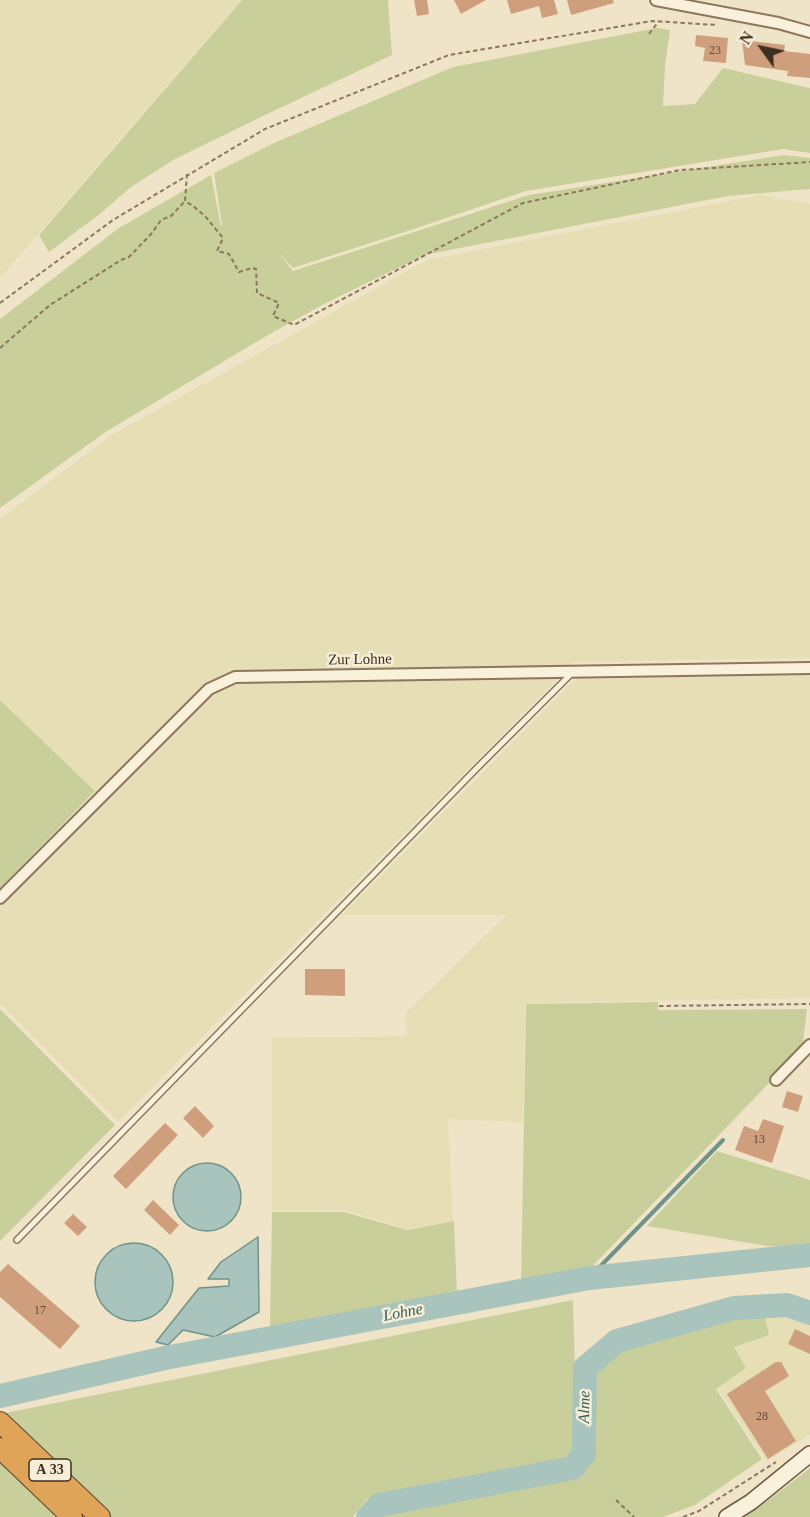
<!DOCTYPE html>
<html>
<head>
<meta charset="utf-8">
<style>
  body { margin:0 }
  #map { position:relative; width:810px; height:1517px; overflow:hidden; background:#f0e4c8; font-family:Georgia,serif }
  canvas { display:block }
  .north { position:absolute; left:732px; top:18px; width:60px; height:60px; -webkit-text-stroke:4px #f7eed8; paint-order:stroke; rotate:303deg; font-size:16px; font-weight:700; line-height:24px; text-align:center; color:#3d2e20 }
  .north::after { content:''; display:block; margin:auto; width:21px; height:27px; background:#3d2e20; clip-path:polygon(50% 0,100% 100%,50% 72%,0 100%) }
</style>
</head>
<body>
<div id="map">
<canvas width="810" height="1517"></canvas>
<div class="north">N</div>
</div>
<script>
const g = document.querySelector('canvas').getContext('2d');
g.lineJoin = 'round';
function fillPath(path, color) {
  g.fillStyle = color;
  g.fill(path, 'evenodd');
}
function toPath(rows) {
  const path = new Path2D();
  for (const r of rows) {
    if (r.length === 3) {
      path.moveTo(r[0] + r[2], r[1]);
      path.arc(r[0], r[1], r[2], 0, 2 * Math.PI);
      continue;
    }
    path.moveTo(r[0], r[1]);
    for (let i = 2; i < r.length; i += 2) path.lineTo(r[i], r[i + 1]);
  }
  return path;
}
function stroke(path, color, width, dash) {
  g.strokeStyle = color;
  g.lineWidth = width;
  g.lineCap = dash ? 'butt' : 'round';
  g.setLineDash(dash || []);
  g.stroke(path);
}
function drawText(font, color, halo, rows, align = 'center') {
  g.font = font + ' Georgia,serif';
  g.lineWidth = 5;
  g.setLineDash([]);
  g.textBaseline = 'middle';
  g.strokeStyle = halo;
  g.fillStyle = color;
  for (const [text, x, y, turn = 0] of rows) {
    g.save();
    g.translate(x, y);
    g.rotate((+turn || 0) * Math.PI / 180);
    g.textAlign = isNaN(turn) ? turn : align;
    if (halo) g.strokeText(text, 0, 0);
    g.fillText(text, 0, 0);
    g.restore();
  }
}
const farmland = toPath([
  [0,0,241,0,0,278],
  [760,195,810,204,810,658,574,662,118,1122,0,1004,0,907,105,800,0,700,0,519,110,436,427,260],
  [810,674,810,998,525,1003,523,1122,448,1119,453,1221,406,1229,345,1210,272,1211,272,1038,407,1036,406,1013,506,915,342,915,575,679],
  [780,1313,810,1325,810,1435,766,1461,717,1388,746,1368,733,1347,769,1335,765,1317]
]);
const green = toPath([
  [242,0,388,0,392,55,261,117,175,159,131,187,101,213,49,252,39,235],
  [657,28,670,30,665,66,663,106,695,104,723,68,805,87,810,88,810,153,783,149,526,191,417,228,293,268,279,253,293,271,529,195,784,155,810,158,810,189,728,196,424,255,324,304,268,335,107,431,0,508,0,319,119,228,211,175,221,226,222,225,214,173,274,143,453,67],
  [0,700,95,791,0,888],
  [658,1002,658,1010,807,1009,802,1049,583,1276,521,1286,526,1004],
  [0,1009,115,1125,0,1241],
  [717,1151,810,1180,810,1247,767,1246,647,1226],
  [272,1212,344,1212,407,1230,454,1221,457,1293,270,1327],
  [573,1300,577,1450,568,1460,368,1498,353,1517,0,1517,0,1414],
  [738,1316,765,1317,769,1335,734,1347,746,1368,716,1389,762,1459,695,1505,663,1517,376,1517,383,1509,576,1472,590,1458,593,1372,622,1346],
  [810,1468,810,1517,744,1517,758,1508]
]);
const water = toPath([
  [207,1197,34],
  [258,1237,259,1312,215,1337,183,1330,168,1345,156,1342,199,1288,229,1286,229,1279,208,1279,221,1262,258,1237],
  [134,1282,39]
]);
const stream = toPath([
  [589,1278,723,1140]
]);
const river = toPath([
  [0,1396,165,1358,589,1278,810,1255],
  [368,1517,379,1505,573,1468,584,1454,585,1368,617,1341,734,1308,787,1305,810,1313]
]);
const building = toPath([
  [414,0,427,0,429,14,417,16],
  [454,0,486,0,461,14],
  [507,0,554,0,558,14,542,18,539,6,511,14],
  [567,0,613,0,614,3,571,15],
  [696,35,728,38,726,63,703,61,705,48,695,46],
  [742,40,785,45,784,51,810,54,810,78,787,76,788,71,745,65],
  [305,969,345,969,345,996,305,995],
  [787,1091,803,1096,798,1112,782,1107],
  [195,1106,214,1126,203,1138,183,1118],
  [763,1119,784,1126,772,1163,735,1150,744,1126,758,1131],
  [165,1123,178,1135,126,1189,113,1176],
  [153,1200,179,1225,170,1235,144,1210],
  [73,1214,87,1227,78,1236,64,1223],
  [8,1264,80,1326,60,1349,0,1297,0,1272],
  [795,1329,810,1336,810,1354,788,1344],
  [776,1362,781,1362,789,1376,765,1391,796,1441,768,1459,727,1394]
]);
const path = toPath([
  [649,34,659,21],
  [187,174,185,201,193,206,205,216,223,238,217,251,229,254,239,272,252,268,256,269,257,293,279,303,273,316,294,325,523,203,680,170,810,162],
  [0,303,113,220,265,129,449,55,652,21,717,25],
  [0,348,50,305,121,260,129,257,152,233,161,220,171,216,185,201],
  [659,1006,810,1004],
  [616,1500,634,1517],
  [683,1517,699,1511,776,1462]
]);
const lane = toPath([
  [17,1240,478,767,572,673]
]);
const street = toPath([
  [656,0,778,23,810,32],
  [0,898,209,689,235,677,810,668],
  [776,1080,810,1045]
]);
const secondary = toPath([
  [727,1517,751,1502,810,1454]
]);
const highway = toPath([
  [0,1422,100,1517],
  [0,1448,72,1517]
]);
const numberNames = [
  ["23",715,51],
  ["13",759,1140],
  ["17",40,1311],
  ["28",762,1417]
];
const shields = [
  [50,1470,42]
];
const shieldNames = [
  ["A 33",50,1470]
];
const streetNames = [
  ["Zur Lohne",360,660,-1]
];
const waterNames = [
  ["Lohne",403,1313,-11],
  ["Alme",585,1407,-89]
];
fillPath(farmland, '#e6deb5');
fillPath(green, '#c9cf9b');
fillPath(water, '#a9c4bc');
stroke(water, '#6f938a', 1.5);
stroke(stream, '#6f938a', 4);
stroke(river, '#a9c4bc', 24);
fillPath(building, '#cf9f7d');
stroke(lane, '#8d765c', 8);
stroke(street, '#8d765c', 14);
stroke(secondary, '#6f573f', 18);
stroke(highway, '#5b4430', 22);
stroke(path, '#8d765c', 2, [4.5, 3]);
stroke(lane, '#faf1dc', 5);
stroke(street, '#faf1dc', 10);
stroke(secondary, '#faf1dc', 15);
stroke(highway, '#e0a458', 20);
drawText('12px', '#624a37', null, numberNames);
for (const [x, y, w] of shields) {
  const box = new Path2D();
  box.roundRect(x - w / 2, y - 11, w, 22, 4.5);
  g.fillStyle = '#f7eed8';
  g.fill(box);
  stroke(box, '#3d2e20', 1.5);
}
drawText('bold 14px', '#3d2e20', null, shieldNames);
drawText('15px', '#3d2e20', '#f7eed8', streetNames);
drawText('italic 16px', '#2f5d5a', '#f7eed8', waterNames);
</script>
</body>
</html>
